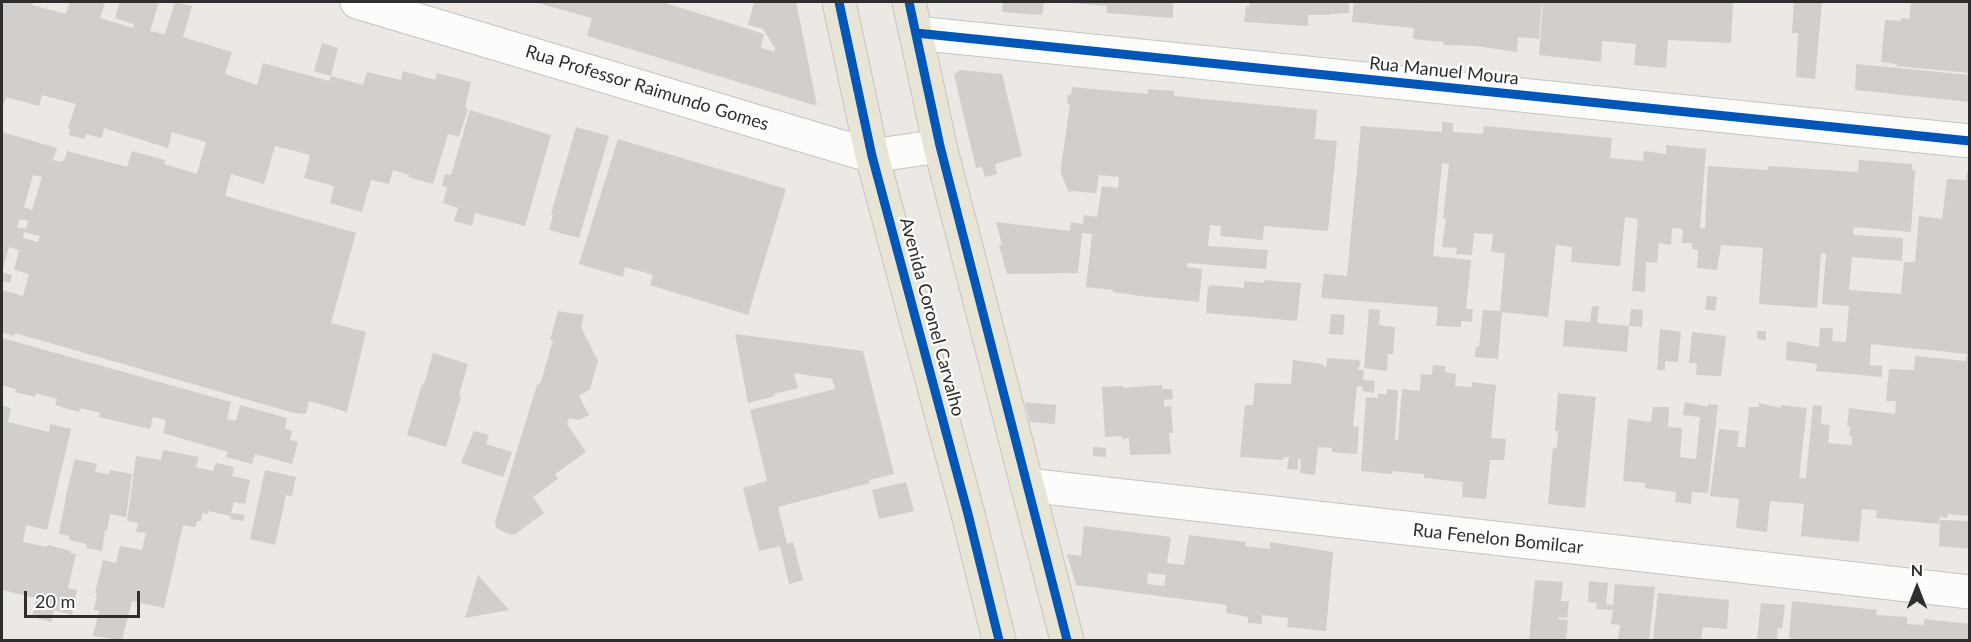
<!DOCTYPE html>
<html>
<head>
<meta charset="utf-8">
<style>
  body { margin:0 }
  #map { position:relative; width:1971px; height:642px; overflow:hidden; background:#ece8e4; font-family:Lato,sans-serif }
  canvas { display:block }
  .frame { position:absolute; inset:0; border:3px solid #2e2e2e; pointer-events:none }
  .north { position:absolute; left:1887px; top:558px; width:60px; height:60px; -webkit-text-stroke:4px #fff; paint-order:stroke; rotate:0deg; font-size:16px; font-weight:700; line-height:24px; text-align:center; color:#2e2e2e }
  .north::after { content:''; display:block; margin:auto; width:21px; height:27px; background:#2e2e2e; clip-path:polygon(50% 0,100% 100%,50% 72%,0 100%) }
  .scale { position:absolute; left:24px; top:591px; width:116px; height:27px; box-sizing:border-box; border:3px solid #2e2e2e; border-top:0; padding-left:8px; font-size:18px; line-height:21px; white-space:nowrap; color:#2e2e2e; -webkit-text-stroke:4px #fff; paint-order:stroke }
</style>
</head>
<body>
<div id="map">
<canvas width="1971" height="642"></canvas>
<div class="frame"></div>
<div class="north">N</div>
<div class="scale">20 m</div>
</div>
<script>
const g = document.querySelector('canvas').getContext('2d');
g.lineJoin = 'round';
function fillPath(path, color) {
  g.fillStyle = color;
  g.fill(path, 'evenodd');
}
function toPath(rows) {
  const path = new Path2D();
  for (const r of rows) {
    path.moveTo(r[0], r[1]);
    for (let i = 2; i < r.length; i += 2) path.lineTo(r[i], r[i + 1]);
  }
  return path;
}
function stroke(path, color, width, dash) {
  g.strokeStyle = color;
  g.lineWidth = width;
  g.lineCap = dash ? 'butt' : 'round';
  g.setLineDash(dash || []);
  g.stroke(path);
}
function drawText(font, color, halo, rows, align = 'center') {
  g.font = font + ' Lato,sans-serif';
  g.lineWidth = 4.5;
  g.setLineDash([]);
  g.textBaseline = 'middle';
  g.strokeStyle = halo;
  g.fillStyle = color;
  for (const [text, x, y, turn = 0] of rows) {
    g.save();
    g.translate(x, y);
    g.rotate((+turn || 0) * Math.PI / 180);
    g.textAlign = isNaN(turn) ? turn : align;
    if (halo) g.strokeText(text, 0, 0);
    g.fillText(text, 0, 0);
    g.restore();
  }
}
const building = toPath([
  [2,2,33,2,32,5,66,14,70,2,105,2,100,18,133,28,134,24,115,18,120,2,159,2,150,31,165,34,175,2,192,6,183,37,232,52,225,74,257,85,263,63,329,81,331,76,363,85,367,72,401,80,403,71,435,80,437,73,471,82,465,108,468,109,459,137,448,134,433,184,408,177,409,175,393,170,389,184,371,180,362,212,330,203,334,186,304,178,310,155,275,146,264,184,231,174,225,196,356,233,331,323,366,332,347,412,309,401,306,414,294,413,15,333,14,336,2,332,2,290,23,296,29,274,14,270,19,250,9,247,2,272,12,275,10,283,2,281,2,132,57,148,53,160,61,162,61,160,64,161,67,151,127,167,132,151,165,160,164,164,197,174,206,142,172,132,168,148,104,128,102,138,86,134,84,139,69,135,70,129,68,128,76,104,42,95,39,106,6,97,3,106,2,105],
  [33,175,42,177,32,210,24,207],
  [20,219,28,221,26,229,17,227],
  [24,232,40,236,38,242,23,238],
  [534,2,662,2,764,34,761,48,775,52,775,48,763,29,748,25,754,2,796,2,817,106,587,36,592,18],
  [1003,2,1044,2,1042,15,1002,12],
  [1073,2,1173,2,1173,18,1106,13,1107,6,1073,3],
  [1250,2,1349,2,1349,13,1331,14,1331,15,1308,15,1308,26,1244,22,1246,6,1249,7],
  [1354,2,1416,2,1416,3,1419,4,1420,2,1542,2,1539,39,1518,37,1517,52,1476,46,1443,45,1444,42,1413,39,1414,28,1352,22],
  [1543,2,1733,2,1731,43,1668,40,1666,68,1634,65,1636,44,1602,41,1601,62,1539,55],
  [1794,2,1822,2,1815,79,1796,77,1798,33,1792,33],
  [1911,2,1970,3,1970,73,1896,66,1897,64,1881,62,1885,20,1901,21,1901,18,1909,19],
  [322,43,338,48,331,76,314,71],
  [1856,64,1970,75,1970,102,1855,90],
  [959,70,1002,74,1022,156,995,164,997,174,985,177,982,167,976,168,954,75],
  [1072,87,1148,94,1148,89,1174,91,1174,96,1317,110,1315,139,1337,141,1328,231,1264,226,1263,240,1220,236,1221,226,1210,225,1208,246,1268,250,1266,269,1187,263,1187,267,1202,269,1199,302,1141,296,1113,292,1113,290,1086,287,1092,234,1082,233,1078,273,1007,274,999,245,1002,245,996,222,1070,231,1071,222,1083,224,1084,215,1097,217,1102,186,1118,188,1119,177,1099,175,1096,193,1072,191,1069,192,1061,174,1061,167,1070,104,1067,104,1068,95,1071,95],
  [470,110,551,135,525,226,475,213,472,226,454,221,458,208,443,203,447,187,442,186,445,174,451,175],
  [1442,122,1453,123,1453,132,1483,134,1484,126,1612,138,1610,158,1643,161,1644,151,1666,154,1666,145,1706,149,1700,228,1705,229,1708,166,1768,170,1768,166,1858,172,1859,160,1912,164,1912,170,1915,170,1911,232,1854,227,1853,235,1903,238,1902,261,1852,257,1849,290,1901,294,1904,262,1915,262,1919,216,1942,219,1947,179,1966,180,1967,172,1970,172,1970,516,1948,514,1947,518,1941,517,1940,514,1939,524,1876,518,1877,510,1862,509,1859,542,1801,536,1804,504,1770,501,1767,532,1736,528,1739,499,1710,496,1719,429,1739,431,1737,447,1745,447,1749,407,1759,407,1759,403,1780,408,1781,405,1807,408,1799,478,1806,478,1813,405,1822,406,1821,424,1830,425,1828,443,1852,445,1852,436,1849,436,1850,427,1847,426,1849,408,1895,414,1896,401,1886,401,1889,369,1914,370,1915,356,1966,361,1967,354,1871,344,1870,365,1882,366,1882,377,1816,371,1817,364,1786,360,1787,341,1819,347,1820,328,1833,328,1832,341,1846,342,1849,306,1822,304,1826,254,1821,253,1817,308,1759,304,1763,248,1721,245,1717,270,1697,268,1698,250,1692,249,1692,243,1682,243,1683,229,1672,228,1671,245,1659,243,1657,263,1646,262,1645,292,1632,291,1638,219,1625,217,1620,266,1571,262,1572,247,1556,245,1548,317,1502,312,1498,359,1475,357,1476,347,1479,347,1483,310,1500,311,1505,253,1491,252,1493,234,1474,233,1472,255,1456,254,1457,248,1442,247,1446,218,1443,218,1449,164,1442,163,1433,256,1471,260,1466,309,1473,309,1472,322,1461,321,1461,327,1436,326,1438,307,1321,298,1324,274,1347,276,1361,126,1442,132],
  [576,127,609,136,579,238,549,230,553,215,551,214],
  [618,139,786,189,748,315,650,285,653,275,625,267,623,277,579,264],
  [1264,280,1301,283,1297,321,1206,313,1208,286,1211,287,1211,285,1244,288,1244,281,1264,283],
  [1707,296,1717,297,1715,311,1705,309],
  [1592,306,1599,306,1597,323,1629,326,1631,309,1643,310,1642,327,1629,326,1627,352,1563,346,1565,320,1590,322],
  [1369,309,1380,310,1379,325,1395,327,1393,354,1388,354,1387,371,1364,368],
  [558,311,584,315,581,327,598,361,590,389,579,396,589,415,579,420,569,418,567,424,586,452,555,474,558,479,533,497,544,513,514,535,508,534,496,528,495,522,537,385,541,382,553,340,550,340],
  [1331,314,1345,315,1343,335,1329,334],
  [1660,329,1681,332,1678,362,1665,361,1665,370,1657,370],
  [1757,331,1766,331,1766,340,1757,339],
  [1692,332,1726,336,1721,376,1696,375,1697,363,1689,363],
  [735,334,863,351,894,474,869,480,870,483,778,507,787,544,793,542,803,580,789,584,780,546,759,551,743,488,767,481,750,410,835,389,832,379,794,373,798,388,774,394,775,396,748,403],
  [2,338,231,402,227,419,236,421,240,405,287,418,285,428,292,431,290,440,298,442,292,464,255,454,252,464,226,457,228,452,163,433,166,420,153,417,150,429,99,417,100,413,81,408,79,412,55,405,57,399,36,393,35,397,15,392,16,389,2,385],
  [433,353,468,364,459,395,461,396,446,447,407,435,422,384,424,385],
  [1327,358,1357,360,1361,361,1358,370,1364,370,1363,380,1375,381,1374,393,1362,391,1363,387,1357,386,1353,426,1359,427,1357,454,1332,452,1332,448,1318,447,1315,475,1300,473,1301,459,1298,459,1298,470,1287,469,1289,457,1284,457,1283,460,1240,457,1245,405,1253,405,1255,383,1291,384,1293,360,1323,364,1323,366,1326,367],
  [1433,365,1446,366,1445,372,1456,374,1455,386,1472,387,1472,382,1496,385,1491,438,1506,439,1504,460,1490,460,1486,499,1462,497,1463,482,1424,478,1424,474,1392,471,1392,474,1361,471,1366,397,1378,398,1378,394,1387,394,1387,389,1398,390,1395,440,1398,440,1402,389,1420,391,1421,374,1432,375],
  [1162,385,1162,389,1172,389,1173,399,1164,400,1164,407,1171,406,1173,433,1169,433,1171,454,1130,455,1129,438,1122,439,1122,436,1105,437,1102,387,1123,386,1123,388],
  [1558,393,1596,397,1585,508,1548,504,1553,448,1557,448,1558,431,1555,431],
  [1025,402,1056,405,1055,424,1030,422],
  [1685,402,1708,407,1708,404,1718,405,1708,493,1692,492,1691,504,1675,502,1676,492,1645,488,1645,483,1623,481,1628,419,1651,422,1653,407,1669,407,1668,427,1682,428,1680,457,1696,459,1700,417,1683,415],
  [2,406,11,408,8,422,49,432,50,424,71,429,47,530,26,525,23,542,47,547,48,545,71,551,70,553,76,554,68,588,77,590,72,615,54,610,51,622,32,617,36,598,2,590],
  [474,431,489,435,486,444,512,452,503,477,461,463],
  [1093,447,1106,448,1106,457,1093,456],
  [163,450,199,457,196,467,213,471,216,463,234,467,232,476,250,480,245,504,234,502,231,513,245,515,243,521,230,519,231,516,208,511,208,514,202,513,201,521,197,521,195,527,183,525,164,608,132,601,122,640,93,636,99,611,94,610,97,594,95,593,103,560,116,563,120,546,142,550,146,533,136,532,138,523,127,521,136,456,161,460],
  [75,459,97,464,95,472,109,474,110,470,132,474,126,517,110,514,107,530,105,530,102,551,86,548,87,544,69,540,70,536,59,534,67,491],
  [265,470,296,477,292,496,286,495,275,545,250,539],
  [906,482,914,511,879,519,872,490],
  [1940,520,1970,521,1970,549,1939,546],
  [1084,526,1171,537,1167,563,1184,565,1189,535,1246,542,1245,546,1270,549,1270,542,1333,552,1326,631,1287,627,1288,618,1262,615,1262,624,1248,623,1248,617,1226,613,1227,605,1076,585,1067,554,1081,556],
  [1148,573,1166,575,1164,586,1147,584],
  [478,575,509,610,465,618],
  [1535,580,1563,582,1561,601,1569,601,1567,618,1558,617,1558,619,1568,620,1566,640,1529,640],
  [1589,581,1608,583,1606,604,1613,605,1615,584,1655,587,1649,640,1618,640,1620,625,1611,624,1613,610,1596,609,1597,603,1588,602],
  [1658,593,1729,600,1727,629,1703,627,1701,640,1653,640],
  [1792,601,1877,610,1876,615,1907,617,1907,624,1924,625,1924,619,1970,624,1970,640,1796,640,1796,639,1789,638],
  [1761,603,1785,605,1782,629,1778,628,1777,640,1757,640]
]);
const minor = toPath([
  [357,2,872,156,940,146],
  [1027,485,1970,592]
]);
const tertiary = toPath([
  [916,33,1970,141]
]);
const primary = toPath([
  [839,2,872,156,968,514,999,640],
  [909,2,940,146,1067,640]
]);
const cycleway = toPath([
  [839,2,872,156,968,514,999,640],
  [909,2,940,146,1067,640],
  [916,33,1970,141]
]);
const streetNames = [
  ["Rua Manuel Moura",1444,71,6],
  ["Rua Professor Raimundo Gomes",647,88,17],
  ["Avenida Coronel Carvalho",932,317,75],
  ["Rua Fenelon Bomilcar",1498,539,6]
];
fillPath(building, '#d1cecb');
stroke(minor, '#c5c4c5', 35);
stroke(tertiary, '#c5c4c5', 35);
stroke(primary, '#c6c5c4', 35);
stroke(minor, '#fcfcfb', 33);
stroke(tertiary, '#fcfcfb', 33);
stroke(primary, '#e8e4d6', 33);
stroke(cycleway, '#0057b8', 9);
drawText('18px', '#2e2e2e', '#fff', streetNames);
</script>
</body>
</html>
